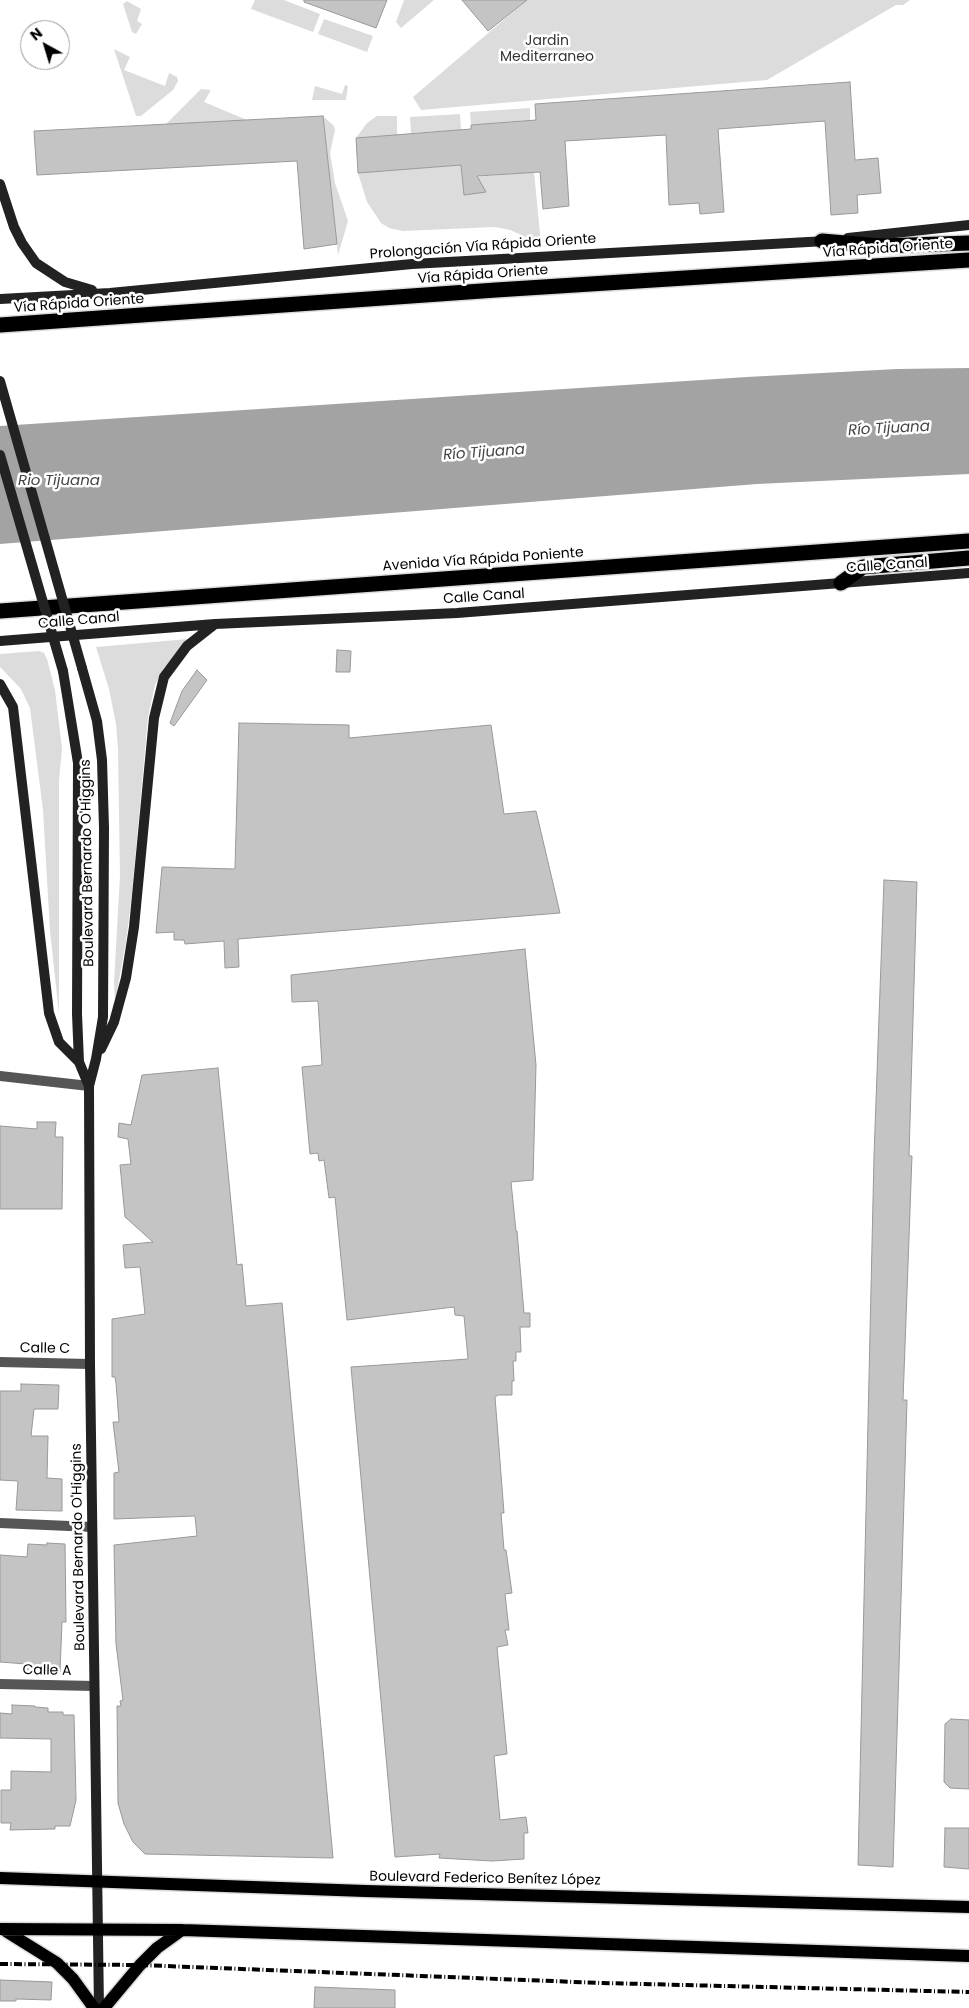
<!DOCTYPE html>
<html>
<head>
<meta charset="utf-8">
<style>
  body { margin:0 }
  #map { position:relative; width:969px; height:2008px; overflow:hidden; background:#fff; font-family:Poppins,sans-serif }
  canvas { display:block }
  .north { position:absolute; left:20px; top:20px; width:50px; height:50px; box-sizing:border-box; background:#fff; border:1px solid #999; border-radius:50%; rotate:321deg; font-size:14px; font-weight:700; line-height:20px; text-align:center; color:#000 }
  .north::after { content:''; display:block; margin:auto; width:18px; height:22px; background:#000; clip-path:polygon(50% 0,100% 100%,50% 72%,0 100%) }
</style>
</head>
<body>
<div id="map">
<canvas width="969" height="2008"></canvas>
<div class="north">N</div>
</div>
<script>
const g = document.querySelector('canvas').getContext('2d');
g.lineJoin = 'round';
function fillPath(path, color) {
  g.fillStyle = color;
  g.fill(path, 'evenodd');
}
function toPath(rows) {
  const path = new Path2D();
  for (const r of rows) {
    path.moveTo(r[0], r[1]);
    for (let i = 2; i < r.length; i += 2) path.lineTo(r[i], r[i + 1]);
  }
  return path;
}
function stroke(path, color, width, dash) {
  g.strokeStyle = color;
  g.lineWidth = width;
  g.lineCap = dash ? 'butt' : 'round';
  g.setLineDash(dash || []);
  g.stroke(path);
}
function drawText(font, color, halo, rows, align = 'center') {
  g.font = font + ' Poppins,sans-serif';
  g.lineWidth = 5;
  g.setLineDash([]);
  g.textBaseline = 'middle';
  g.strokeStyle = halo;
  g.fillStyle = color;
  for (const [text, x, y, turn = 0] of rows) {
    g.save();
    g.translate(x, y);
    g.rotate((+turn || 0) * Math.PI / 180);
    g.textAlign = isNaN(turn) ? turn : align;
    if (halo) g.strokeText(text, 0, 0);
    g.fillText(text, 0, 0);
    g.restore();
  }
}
const green = toPath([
  [255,0,284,0,320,14,313,32,251,9],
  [404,0,434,0,401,28,396,22],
  [527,0,910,0,903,5,896,5,767,80,421,110,413,97],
  [127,1,141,9,137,21,142,24,136,34,132,32,123,4],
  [324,19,373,36,367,52,318,34],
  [114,49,130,57,124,70,165,86,169,73,177,77,178,81,173,90,141,116,136,116],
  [345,85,348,86,346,100,312,100,315,86,342,94],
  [201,89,211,90,204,102,247,120,165,125],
  [530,108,530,120,471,125,470,112],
  [460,114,461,130,411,133,410,117],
  [323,116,334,126,335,130,330,153,335,183,348,221,338,255],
  [377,116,397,116,397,135,356,138,367,123],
  [461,165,464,195,468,194,475,177,534,172,541,244,510,230,495,227,403,231,389,228,381,223,367,202,358,173],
  [188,639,164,668,155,685,148,717,132,893,126,942,115,1002,114,982,120,876,118,749,116,724,109,689,96,647],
  [39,651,44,653,47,659,55,690,62,749,59,780,59,1014,50,931,43,810,30,708,21,689,0,667,0,654]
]);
const water = toPath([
  [969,368,969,474,757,484,0,544,0,426,747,377,897,369]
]);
const building = toPath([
  [304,0,387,0,376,28,304,2,304,0],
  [462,0,527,0,488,31,462,0],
  [850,82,855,160,878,158,881,193,857,195,858,213,831,215,825,121,718,129,724,212,700,214,699,203,669,205,666,135,565,141,569,206,543,209,540,172,477,176,486,192,464,195,461,165,358,173,356,138,471,129,471,125,536,120,535,104,850,82],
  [323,116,337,244,304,249,297,161,37,175,34,131,323,116],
  [337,650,351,651,350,672,336,672,337,650],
  [197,670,207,680,174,726,170,723,182,691,197,670],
  [239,723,349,725,349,738,491,725,504,814,536,811,560,913,238,939,239,967,225,968,224,941,185,944,184,940,174,940,174,932,156,933,162,867,235,869,239,723],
  [884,880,917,882,909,1156,912,1156,903,1400,907,1400,893,1867,858,1865,874,1156,884,880],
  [525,949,536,1065,533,1180,511,1182,516,1231,517,1231,524,1313,530,1313,530,1327,520,1327,521,1352,516,1352,516,1361,513,1361,514,1381,512,1381,512,1395,498,1395,495,1397,504,1513,501,1513,504,1550,506,1550,512,1593,505,1594,509,1630,505,1630,508,1645,497,1647,507,1754,494,1756,500,1820,526,1817,528,1833,524,1833,524,1859,492,1861,439,1858,440,1854,395,1857,351,1367,468,1359,464,1316,455,1315,454,1307,347,1320,335,1197,329,1198,324,1160,319,1161,318,1153,310,1154,302,1067,322,1065,318,1001,292,1002,291,975,525,949],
  [218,1068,237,1265,242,1264,246,1306,282,1303,333,1858,145,1854,133,1842,124,1824,118,1803,117,1706,121,1706,120,1701,123,1700,116,1644,114,1545,197,1536,195,1516,114,1519,114,1473,119,1472,113,1422,119,1422,116,1383,115,1377,112,1377,112,1319,145,1314,140,1267,125,1268,123,1245,153,1242,125,1217,120,1165,131,1164,128,1139,118,1137,119,1123,131,1125,142,1075,218,1068],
  [37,1122,56,1122,55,1137,63,1137,62,1209,0,1209,0,1126,37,1129,37,1122],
  [21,1384,59,1385,58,1409,34,1409,31,1436,48,1436,47,1478,62,1479,62,1511,16,1510,18,1481,0,1480,0,1391,21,1391,21,1384],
  [47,1543,65,1544,66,1622,62,1622,60,1672,25,1672,26,1664,0,1662,0,1555,27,1557,28,1544,47,1545,47,1543],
  [12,1705,35,1706,35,1707,48,1708,48,1712,63,1712,63,1715,74,1715,76,1800,70,1826,55,1826,55,1829,10,1830,11,1823,1,1823,1,1790,11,1790,11,1771,51,1772,51,1739,0,1738,0,1713,12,1714,12,1705],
  [951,1719,969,1720,969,1789,950,1788,944,1782,945,1724,951,1719],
  [945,1828,969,1828,969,1869,944,1867,945,1828],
  [0,1980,52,1982,51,2000,16,1999,16,2001,0,2001,0,1980],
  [315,1987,395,1990,395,2008,314,2008,315,1987]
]);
const street = toPath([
  [0,1076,89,1086],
  [0,1362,90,1364],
  [0,1523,92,1527],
  [0,1684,94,1686]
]);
const secondary = toPath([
  [0,184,14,227,22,243,36,263,65,282,92,290],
  [848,238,969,225],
  [0,299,110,293,412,264,826,241],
  [0,641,215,624,457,613,969,573],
  [82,668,97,721,102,760,104,828,103,1017,96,1059,89,1086,90,1364,99,2008],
  [63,671,78,763,77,1014,79,1062,89,1086],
  [0,684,13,707,49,1013,59,1042,79,1062],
  [101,1049,114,1022,126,978,134,927,154,718,164,677,187,646,215,624]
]);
const primary = toPath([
  [0,1878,365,1891,969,1907],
  [0,1929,182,1930,969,1956],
  [4,1930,57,1963,73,1979,94,2008],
  [104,2008,140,1965,157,1948,182,1930]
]);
const highway = toPath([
  [822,241,880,246,969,243],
  [0,325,496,290,969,260],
  [841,583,863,567,969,558],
  [0,611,969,541]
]);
const rail = toPath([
  [0,1964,140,1965,602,1983,969,1992]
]);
const secondaryBridge = toPath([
  [0,381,82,668],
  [0,455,63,671]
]);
const parkNames = [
  ["Jardin",547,41],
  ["Mediterraneo",547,57]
];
const streetNames = [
  ["Prolongación Vía Rápida Oriente",483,247,-4],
  ["Vía Rápida Oriente",888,249,-4],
  ["Vía Rápida Oriente",483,275,-4],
  ["Vía Rápida Oriente",79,304,-4],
  ["Avenida Vía Rápida Poniente",483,560,-4],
  ["Calle Canal",887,566,-4],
  ["Calle Canal",484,597,-4],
  ["Calle Canal",79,621,-5],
  ["Boulevard Bernardo O'Higgins",88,863,-91],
  ["Calle C",45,1349,1],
  ["Boulevard Bernardo O'Higgins",79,1547,-91],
  ["Calle A",47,1671,1],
  ["Boulevard Federico Benítez López",485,1879,1]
];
const waterNames = [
  ["Río Tijuana",889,429,-3],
  ["Río Tijuana",484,453,-4],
  ["Rio Tijuana",59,481]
];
fillPath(green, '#dcdcdc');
fillPath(water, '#a3a3a3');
fillPath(building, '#c4c4c4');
stroke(building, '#999', 1);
stroke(primary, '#dbdbdb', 15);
stroke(highway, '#dbdbdb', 18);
stroke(street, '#555', 10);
stroke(secondary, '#222', 10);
stroke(primary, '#000', 12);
stroke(highway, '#000', 15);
stroke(rail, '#000', 4, [8, 2.5, 1, 2.5]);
stroke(secondaryBridge, '#222', 10);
drawText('14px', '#333', '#fff', parkNames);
drawText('14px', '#000', '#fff', streetNames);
drawText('italic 15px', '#444', '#fff', waterNames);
</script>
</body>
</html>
